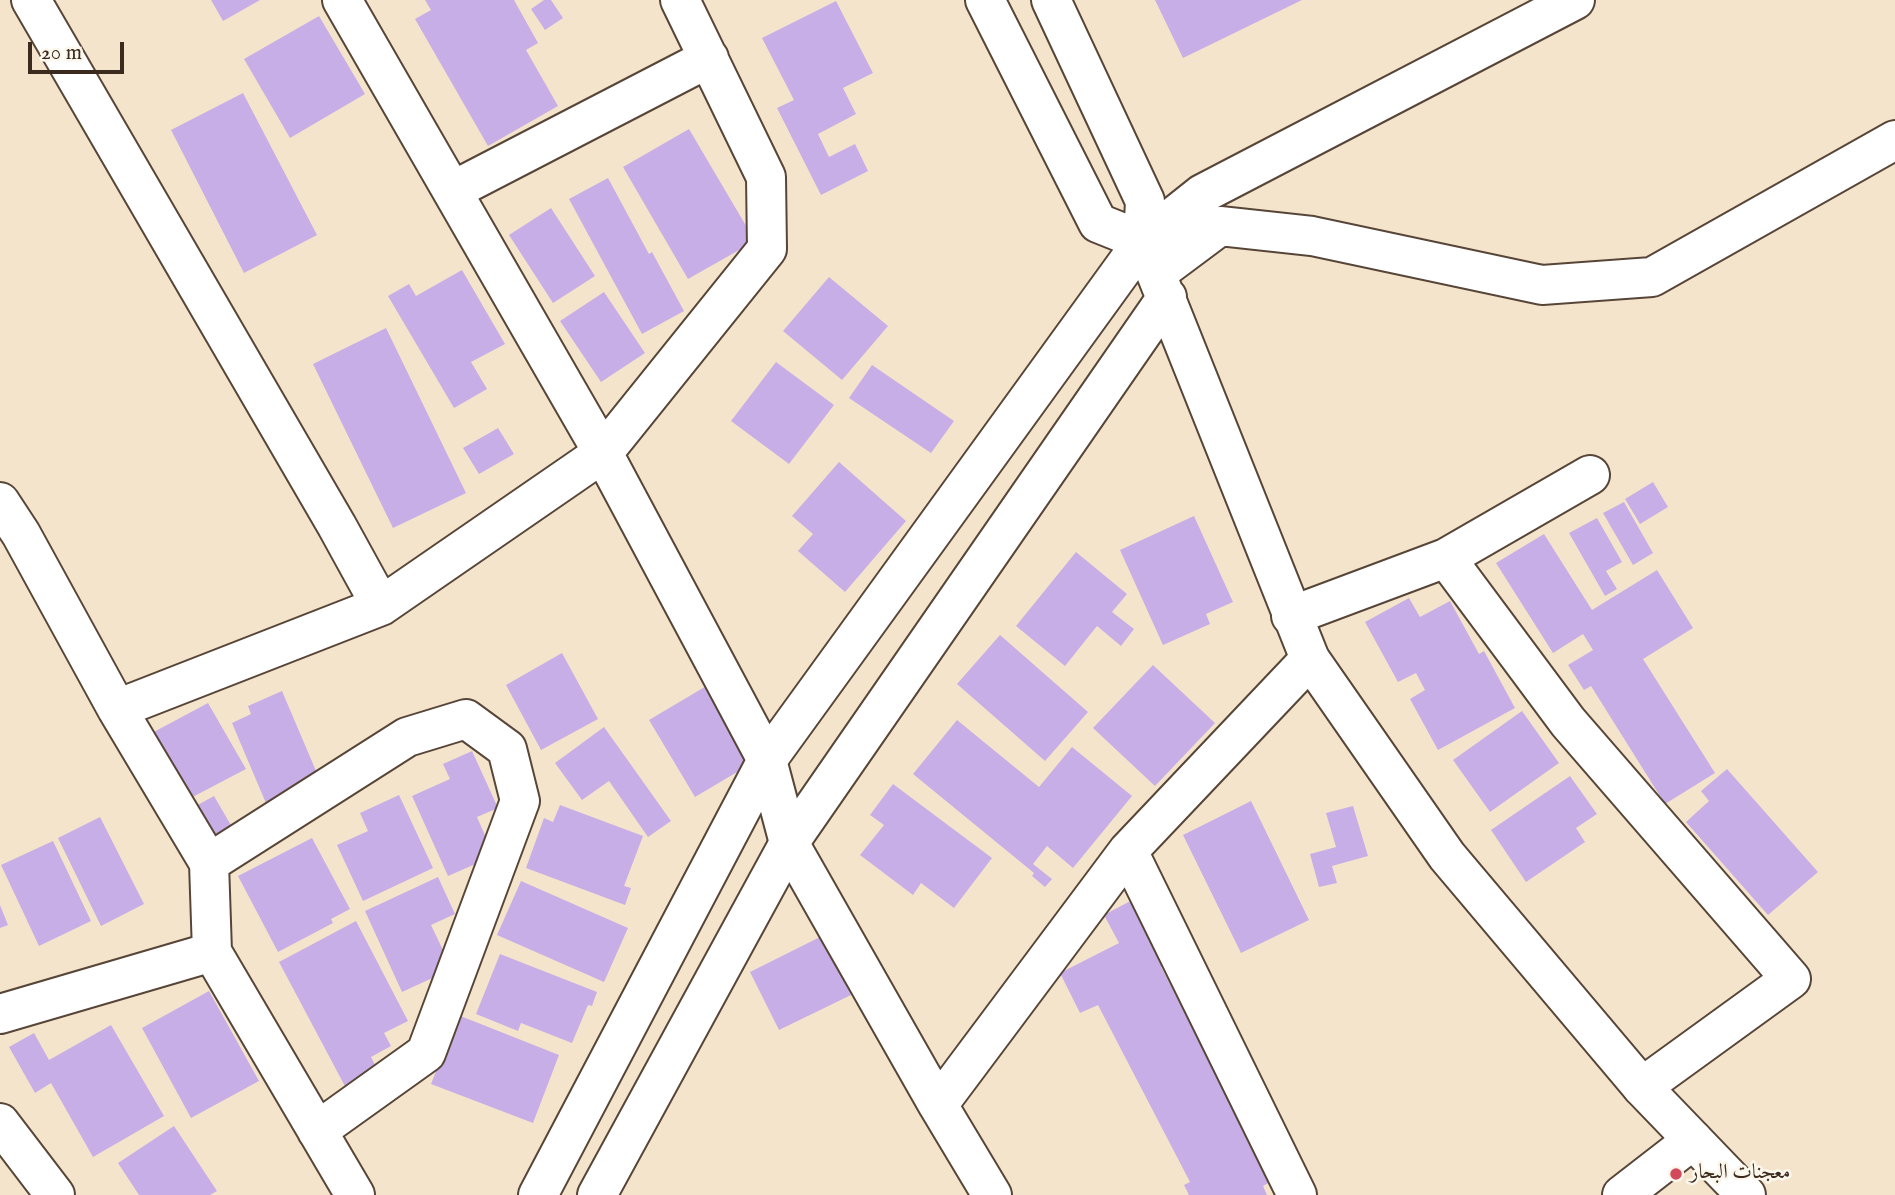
<!DOCTYPE html>
<html>
<head>
<meta charset="utf-8">
<style>
  body { margin:0 }
  #map { position:relative; width:1895px; height:1195px; overflow:hidden; background:#f5e4cc; font-family:"IM FELL English",serif }
  canvas { display:block }
  .scale { position:absolute; left:28px; top:42px; width:96px; height:32px; box-sizing:border-box; border:4px solid #3b2a1e; border-top:0; padding-left:9px; font-size:21px; line-height:24px; white-space:nowrap; color:#3b2a1e; -webkit-text-stroke:5px #fbf7ec; paint-order:stroke }
</style>
</head>
<body>
<div id="map">
<canvas width="1895" height="1195"></canvas>
<div class="scale">20 m</div>
</div>
<script>
const g = document.querySelector('canvas').getContext('2d');
g.lineJoin = 'round';
function fillPath(path, color) {
  g.fillStyle = color;
  g.fill(path, 'evenodd');
}
function toPath(rows) {
  const path = new Path2D();
  for (const r of rows) {
    path.moveTo(r[0], r[1]);
    for (let i = 2; i < r.length; i += 2) path.lineTo(r[i], r[i + 1]);
  }
  return path;
}
function stroke(path, color, width, dash) {
  g.strokeStyle = color;
  g.lineWidth = width;
  g.lineCap = dash ? 'butt' : 'round';
  g.setLineDash(dash || []);
  g.stroke(path);
}
function drawText(font, color, halo, rows, align = 'center') {
  g.font = font + ' "IM FELL English",Amiri,serif';
  g.lineWidth = 5;
  g.setLineDash([]);
  g.textBaseline = 'middle';
  g.strokeStyle = halo;
  g.fillStyle = color;
  for (const [text, x, y, turn = 0] of rows) {
    g.save();
    g.translate(x, y);
    g.rotate((+turn || 0) * Math.PI / 180);
    g.textAlign = isNaN(turn) ? turn : align;
    if (halo) g.strokeText(text, 0, 0);
    g.fillText(text, 0, 0);
    g.restore();
  }
}
const building = toPath([
  [211,0,260,0,223,21],
  [425,0,514,0,538,43,526,50,558,106,488,146,415,19,431,10],
  [544,0,551,0,563,18,545,30,531,9],
  [1155,0,1302,0,1183,58],
  [836,1,873,73,843,88,856,114,818,134,829,157,855,144,868,171,821,195,777,108,794,100,762,38],
  [319,16,365,94,290,138,244,59],
  [243,93,317,235,244,273,171,130],
  [689,129,755,241,688,279,623,167],
  [608,178,649,254,652,252,684,311,642,334,569,199],
  [551,208,595,276,553,303,509,235],
  [462,270,505,344,471,362,487,389,454,408,388,296,409,284,416,296],
  [829,277,888,326,842,380,783,331],
  [604,292,645,353,601,382,560,321],
  [386,328,466,493,393,528,313,364],
  [776,362,834,405,789,464,731,421],
  [872,365,954,421,931,453,849,398],
  [498,428,514,454,479,474,463,448],
  [839,462,906,521,845,592,798,551,813,534,792,516],
  [1653,482,1668,507,1640,524,1625,499],
  [1624,502,1653,553,1633,565,1603,513],
  [1194,516,1233,602,1206,614,1210,624,1163,645,1120,550],
  [1597,518,1622,562,1606,571,1617,589,1605,596,1569,533],
  [1544,534,1592,610,1657,570,1693,628,1643,659,1715,773,1665,804,1591,686,1584,690,1568,665,1593,650,1583,634,1553,653,1496,563],
  [1076,552,1127,594,1112,612,1134,629,1121,646,1097,626,1065,666,1016,626],
  [1409,598,1420,617,1450,601,1479,654,1484,651,1515,708,1438,750,1410,699,1425,690,1416,673,1398,682,1365,622],
  [1000,635,1088,712,1045,761,957,684],
  [562,653,598,719,541,750,506,685],
  [1153,665,1215,723,1155,786,1093,728],
  [708,685,754,762,695,797,649,720],
  [282,691,322,785,268,808,232,723,251,714,248,706],
  [208,703,246,769,185,801,150,734],
  [1522,711,1559,763,1490,812,1453,760],
  [957,720,1039,787,1072,747,1132,796,1073,868,1047,846,1033,864,1052,879,1045,887,1032,876,1034,873,913,774],
  [604,727,671,821,648,837,609,781,582,800,555,763],
  [472,751,498,808,477,817,494,856,448,876,412,796,450,779,443,764],
  [1727,769,1818,872,1768,915,1686,822,1709,801,1701,791],
  [1570,776,1597,814,1576,828,1585,842,1526,882,1491,830],
  [893,784,992,858,954,908,921,883,913,895,860,855,884,825,870,815],
  [399,795,433,868,363,901,337,845,368,831,360,813],
  [214,796,239,839,216,852,192,808],
  [1251,801,1309,920,1241,953,1183,835],
  [560,805,643,836,624,886,631,888,625,905,526,868,544,818,553,822],
  [1353,806,1368,856,1332,866,1337,883,1319,887,1310,854,1336,847,1326,813],
  [100,817,144,904,101,926,58,838],
  [312,838,350,909,331,919,333,923,278,952,238,876],
  [53,841,91,921,39,946,1,865],
  [438,877,455,914,431,925,452,969,402,992,365,911],
  [521,881,628,928,604,982,497,935],
  [1136,898,1169,963,1161,967,1272,1181,1263,1186,1267,1195,1189,1195,1184,1185,1190,1182,1098,1005,1080,1013,1060,973,1119,943,1104,915],
  [0,905,8,925,0,928],
  [356,921,408,1021,384,1033,391,1046,371,1057,379,1073,347,1090,279,962],
  [822,936,851,995,779,1030,750,972],
  [500,954,597,992,592,1006,588,1005,572,1043,521,1023,518,1031,476,1014],
  [209,991,259,1081,191,1118,142,1028],
  [458,1015,559,1055,533,1123,431,1084],
  [111,1025,164,1116,93,1157,51,1083,35,1093,9,1047,34,1033,49,1060],
  [174,1126,217,1191,210,1195,139,1195,118,1163]
]);
const minor = toPath([
  [31,0,337,526,381,606,603,453,767,249,766,177,680,0],
  [342,0,603,453,767,760,789,843,938,1105,992,1195],
  [452,191,709,58],
  [1143,241,1202,194,1575,0],
  [1157,273,1220,226,1312,236,1542,285,1652,277,1895,140],
  [0,502,21,534,117,709,209,863],
  [1446,558,1590,475],
  [1291,616,1446,558,1568,722,1791,979,1642,1087],
  [117,709,381,606],
  [1128,851,1297,1195],
  [212,952,209,863,407,737,466,719,507,749,520,801,426,1053,317,1131],
  [0,1014,212,952,355,1195],
  [938,1105,1128,851,1310,659],
  [0,1123,55,1195],
  [1622,1195,1693,1140]
]);
const tertiary = toPath([
  [985,0,1098,223,1143,241],
  [1051,0,1145,201,1143,241,1310,659,1447,856,1642,1087,1746,1195],
  [538,1195,767,760,1143,241],
  [597,1195,789,843,1167,297]
]);
const markers = [
  [1676,1174,7,"#d1495b"]
];
const poiNames = [
  ["معجنات البحار",1690,1174]
];
fillPath(building, '#c8aee6');
stroke(minor, '#574638', 42);
stroke(tertiary, '#574638', 42);
stroke(minor, '#fff', 38);
stroke(tertiary, '#fff', 38);
for (const [x, y, r, color] of markers) {
  const dot = new Path2D();
  dot.arc(x, y, r, 0, 2 * Math.PI);
  g.fillStyle = color;
  g.fill(dot);
  stroke(dot, '#fbf7ec', 2.5);
}
drawText('21px', '#3b2a1e', '#fbf7ec', poiNames, 'left');
</script>
</body>
</html>
